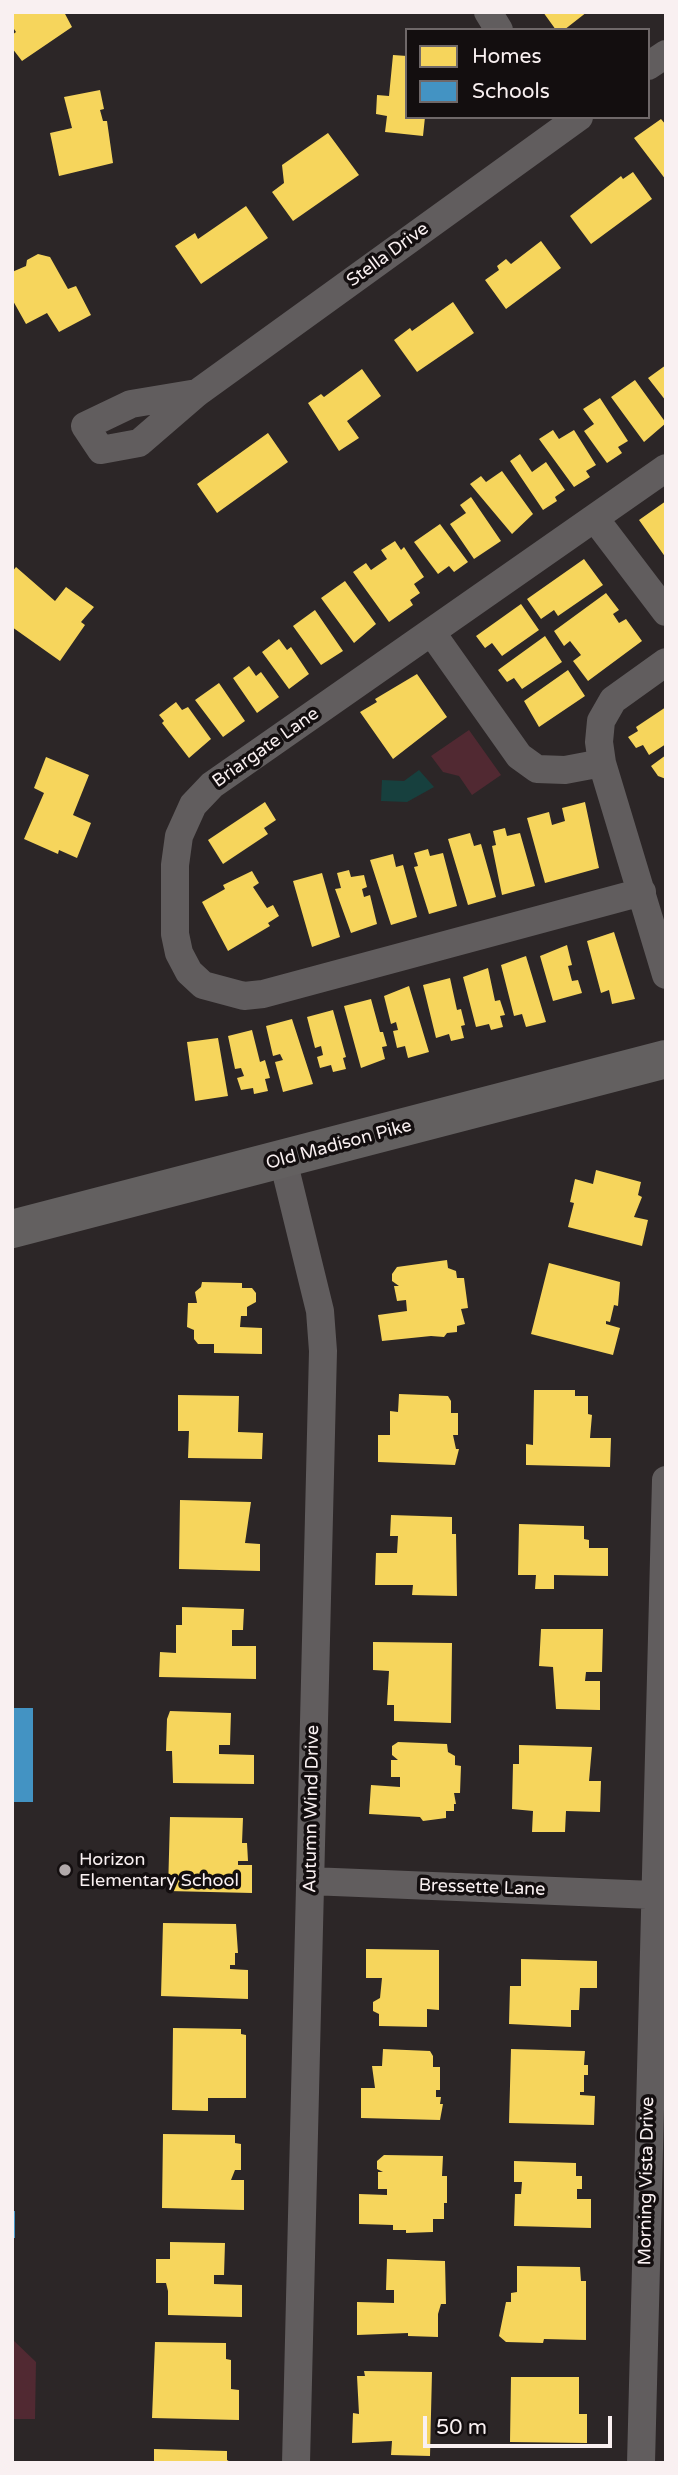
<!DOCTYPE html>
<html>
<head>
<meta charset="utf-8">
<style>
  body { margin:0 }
  #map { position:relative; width:678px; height:2475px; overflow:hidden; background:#2c2627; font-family:"Varela Round",sans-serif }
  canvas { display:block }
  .frame { position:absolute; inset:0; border:14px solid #f9f0f1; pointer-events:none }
  .legend { position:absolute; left:405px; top:28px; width:245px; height:91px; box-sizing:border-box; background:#130e0f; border:2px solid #6f6869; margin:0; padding:9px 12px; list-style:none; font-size:21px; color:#f9f0f1 }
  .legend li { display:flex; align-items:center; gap:14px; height:35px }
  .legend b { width:35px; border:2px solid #6f6869 }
  .scale { position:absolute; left:423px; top:2416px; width:189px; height:32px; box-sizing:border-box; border:4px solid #f9f0f1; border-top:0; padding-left:9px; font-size:21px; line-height:24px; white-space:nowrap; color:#f9f0f1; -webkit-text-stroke:5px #130e0f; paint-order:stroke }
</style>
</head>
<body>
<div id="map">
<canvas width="678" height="2475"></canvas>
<div class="frame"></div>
<ul class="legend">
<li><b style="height:19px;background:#f6d55c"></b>Homes</li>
<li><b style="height:19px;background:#4393c3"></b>Schools</li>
</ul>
<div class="scale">50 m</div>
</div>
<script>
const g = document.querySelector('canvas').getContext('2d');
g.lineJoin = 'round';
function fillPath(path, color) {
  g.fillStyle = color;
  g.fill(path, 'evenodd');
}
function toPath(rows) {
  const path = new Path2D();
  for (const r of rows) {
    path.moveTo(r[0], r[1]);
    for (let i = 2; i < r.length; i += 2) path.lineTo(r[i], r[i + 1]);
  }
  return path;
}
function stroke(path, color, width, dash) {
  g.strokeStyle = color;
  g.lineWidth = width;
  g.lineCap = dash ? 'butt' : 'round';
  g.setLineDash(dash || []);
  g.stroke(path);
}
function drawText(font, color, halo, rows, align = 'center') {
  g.font = font + ' "Varela Round",sans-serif';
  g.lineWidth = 7;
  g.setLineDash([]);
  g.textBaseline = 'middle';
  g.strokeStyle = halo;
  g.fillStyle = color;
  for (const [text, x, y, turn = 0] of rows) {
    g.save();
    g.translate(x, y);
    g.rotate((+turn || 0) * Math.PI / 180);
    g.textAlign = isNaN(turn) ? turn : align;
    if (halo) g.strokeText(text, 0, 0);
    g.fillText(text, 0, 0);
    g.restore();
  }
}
const green = toPath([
  [469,730,501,775,472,795,459,776,443,772,431,756],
  [12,2339,36,2362,35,2419,12,2419]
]);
const water = toPath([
  [419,770,434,787,407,802,381,801,382,780,404,781]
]);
const homes = toPath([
  [12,12,64,12,72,27,22,61,12,48,12,35,16,32,12,26],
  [543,12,587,12,564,30,556,30],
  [393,55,407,56,407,117,425,117,423,136,385,132,387,116,376,114,377,95,389,96],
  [100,90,104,109,100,110,103,121,107,121,113,163,59,176,50,133,72,128,64,97],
  [661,119,666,125,666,180,634,138],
  [328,133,359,175,293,221,272,192,284,183,282,165],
  [633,172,652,199,591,244,570,216,621,176,623,179],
  [246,206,268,238,201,284,175,246,195,233,198,239],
  [541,241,561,268,506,309,485,280,499,270,497,266,506,259,511,264],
  [38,254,50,257,68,289,76,286,91,315,59,332,47,313,26,324,12,299,12,272,26,266,27,260],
  [453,302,474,333,417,372,394,340,410,328,412,331],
  [666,365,666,401,648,378],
  [362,369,381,396,347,421,359,438,339,451,308,403,321,394,324,397],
  [635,380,666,423,644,442,611,397],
  [600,398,628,441,618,447,622,453,607,463,584,431,594,424,583,409],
  [553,430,559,439,574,430,596,465,586,471,590,477,574,487,539,439],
  [268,433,288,462,217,513,197,484],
  [520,454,532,472,546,462,565,490,555,497,557,501,543,510,510,461],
  [502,471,533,514,512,534,470,484,481,476,486,482],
  [471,497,501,541,474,559,450,524,466,513,460,505],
  [666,501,666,558,639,520],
  [440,524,468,562,454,572,449,566,438,574,414,542],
  [395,541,401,550,404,547,424,577,414,584,420,593,410,600,413,605,389,622,353,572,366,563,371,570,387,559,381,550],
  [584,559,603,585,558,616,554,610,541,619,527,599],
  [16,567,55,601,66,587,94,607,81,622,85,625,60,661,12,627,12,572],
  [345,581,376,624,354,643,321,598],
  [606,593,619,610,613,614,619,623,626,619,642,641,588,681,573,661,581,655,570,641,564,646,554,631],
  [521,604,539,630,502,656,492,643,485,648,476,636],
  [315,610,343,651,321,665,293,626],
  [545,636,562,662,522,689,514,678,507,682,498,670],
  [279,639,287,650,291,647,309,674,289,689,262,652],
  [249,666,256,676,261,672,279,697,257,713,233,678],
  [568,670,585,696,539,727,524,701],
  [417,674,447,717,393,759,360,712,377,702,375,699],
  [219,683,245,721,223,737,195,700],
  [176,702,182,710,188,707,211,739,189,758,162,723,164,721,159,715],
  [666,707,666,744,649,755,643,745,636,748,628,737,638,731,636,727],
  [666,755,666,779,658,776,651,766],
  [46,757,89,775,73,815,91,823,77,858,59,850,58,854,24,839,44,793,34,788],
  [265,802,276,820,264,828,268,834,223,864,208,840],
  [585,802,599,868,545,883,527,818,549,812,552,825,565,821,562,808],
  [505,828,507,836,520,833,535,886,502,895,492,846,496,845,493,831],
  [470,833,474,846,481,844,496,897,468,905,448,839],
  [428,849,430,856,443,853,457,906,429,914,414,867,418,866,414,853],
  [393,854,396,867,403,865,417,917,391,925,370,860],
  [349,870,351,877,364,875,367,887,362,889,364,897,370,895,377,924,351,933,335,889,341,888,337,873],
  [252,871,259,883,253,887,267,908,273,905,279,916,268,923,270,926,228,951,202,902,225,889,223,885],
  [322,873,340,937,312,947,293,881],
  [614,932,635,999,612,1004,609,990,601,993,587,941],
  [567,945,572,965,568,966,572,981,578,980,582,993,553,1001,540,956],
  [526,956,546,1022,526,1027,522,1014,514,1016,501,965],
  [488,968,495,1001,500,1000,505,1015,500,1016,503,1027,491,1030,489,1024,476,1027,463,977],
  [450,978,457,1010,461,1009,465,1025,461,1026,464,1038,451,1041,449,1034,436,1038,423,985],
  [409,986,429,1052,408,1058,405,1046,397,1048,393,1031,398,1030,396,1022,391,1024,384,996],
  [371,999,380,1032,383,1032,387,1046,382,1047,385,1059,361,1068,344,1006],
  [333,1010,346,1057,343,1058,346,1069,333,1072,331,1065,320,1068,317,1057,323,1055,321,1046,315,1048,307,1017],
  [292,1019,313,1084,283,1092,275,1062,283,1060,280,1054,273,1056,266,1026],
  [252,1030,260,1062,265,1060,270,1078,265,1079,268,1091,254,1094,253,1088,241,1090,237,1078,244,1076,241,1068,235,1069,228,1036],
  [218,1038,228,1096,195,1101,187,1042],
  [596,1170,641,1182,638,1195,642,1197,634,1217,648,1220,642,1246,568,1227,574,1203,570,1202,575,1179,593,1184],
  [447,1260,448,1268,456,1271,457,1278,464,1278,468,1308,461,1309,465,1324,457,1326,457,1332,447,1333,444,1337,431,1336,382,1341,378,1315,407,1311,406,1300,397,1301,394,1286,399,1286,392,1281,392,1274,397,1267],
  [549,1263,620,1282,618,1306,614,1305,610,1322,606,1321,606,1324,620,1328,613,1355,531,1334],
  [202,1282,242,1283,242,1288,252,1288,256,1293,256,1302,247,1307,247,1316,241,1316,240,1327,262,1328,262,1354,214,1353,214,1344,198,1344,194,1339,194,1330,187,1327,188,1303,197,1303,195,1292,201,1287],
  [534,1390,575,1390,575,1396,588,1396,588,1414,592,1415,590,1438,611,1438,610,1467,526,1465,526,1444,533,1445],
  [399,1394,448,1396,451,1401,451,1413,458,1413,458,1435,453,1435,456,1449,459,1449,455,1465,378,1462,378,1435,390,1435,390,1411,398,1412],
  [178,1395,239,1396,238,1432,263,1433,262,1459,188,1458,189,1431,178,1431],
  [180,1500,251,1502,245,1543,260,1544,260,1571,179,1569],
  [391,1515,452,1517,452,1534,456,1534,457,1596,412,1595,413,1585,375,1585,376,1553,397,1553,398,1536,390,1536],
  [519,1524,584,1526,584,1539,589,1540,589,1548,608,1548,608,1576,554,1575,554,1589,535,1589,536,1575,518,1575],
  [182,1607,244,1609,243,1630,232,1630,232,1646,256,1646,256,1679,159,1677,160,1652,176,1653,176,1625,182,1625],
  [541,1629,603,1629,602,1672,586,1672,585,1681,600,1681,600,1710,556,1709,553,1667,539,1666],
  [373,1642,452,1643,451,1723,394,1721,394,1705,387,1705,389,1671,373,1670],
  [170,1711,231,1713,230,1745,219,1745,219,1754,254,1755,254,1784,173,1783,172,1751,166,1751,167,1719],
  [398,1742,447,1744,448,1752,455,1756,455,1765,461,1766,460,1793,454,1793,456,1804,454,1804,454,1811,446,1811,446,1818,423,1821,420,1817,369,1814,371,1785,400,1787,400,1777,391,1777,391,1760,398,1760,392,1755,392,1746],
  [519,1745,592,1747,589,1781,601,1781,600,1812,566,1811,565,1832,532,1832,533,1811,512,1809,513,1764,519,1764],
  [170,1817,243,1818,242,1843,247,1843,248,1861,238,1861,238,1865,252,1865,252,1893,168,1891],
  [163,1923,236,1924,238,1953,235,1953,235,1965,230,1965,230,1969,248,1970,248,1999,161,1996],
  [366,1949,439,1950,439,2010,427,2009,427,2027,379,2026,379,2014,373,2011,373,2002,380,1998,382,1978,366,1978],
  [521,1959,597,1961,597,1988,580,1988,579,2010,571,2010,571,2027,509,2024,510,1986,521,1986],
  [173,2028,241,2029,241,2034,246,2035,246,2098,208,2098,208,2111,172,2110],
  [383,2049,430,2051,433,2056,433,2067,440,2067,440,2090,436,2090,436,2097,441,2097,440,2104,443,2104,440,2120,361,2118,361,2088,375,2088,372,2066,382,2066],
  [511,2049,585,2051,584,2065,588,2065,588,2075,584,2075,584,2092,580,2092,580,2095,595,2096,594,2125,509,2123],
  [163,2134,235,2135,235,2143,241,2144,241,2170,235,2170,231,2180,244,2180,244,2210,162,2208],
  [384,2155,443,2156,442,2176,447,2176,447,2203,444,2203,444,2219,433,2219,433,2232,406,2233,406,2230,393,2230,393,2225,359,2224,359,2194,387,2195,387,2189,378,2189,378,2172,383,2172,377,2169,377,2161],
  [514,2161,576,2163,576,2176,582,2176,582,2189,577,2189,577,2199,591,2199,591,2228,514,2226,515,2194,521,2194,522,2182,514,2182],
  [170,2242,225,2243,224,2275,214,2275,214,2284,242,2285,242,2317,168,2315,168,2291,166,2283,156,2283,156,2259,170,2259],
  [387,2259,445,2261,446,2304,441,2304,438,2314,438,2337,408,2336,408,2333,357,2335,357,2302,394,2303,394,2290,386,2290],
  [517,2266,580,2267,581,2281,586,2281,586,2340,544,2339,543,2343,506,2342,499,2336,506,2302,511,2302,511,2293,517,2292],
  [155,2342,226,2343,226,2359,231,2360,231,2389,239,2390,239,2420,152,2418],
  [364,2371,432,2372,430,2456,391,2455,392,2441,352,2443,353,2413,359,2414,357,2376,365,2376],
  [511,2377,579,2377,579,2414,587,2414,587,2443,510,2442],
  [154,2449,227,2451,227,2460,232,2463,154,2463]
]);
const schools = toPath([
  [12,1708,33,1708,33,1802,12,1802],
  [12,2211,15,2211,15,2238,12,2238]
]);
const street = toPath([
  [488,12,499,30],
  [648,66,666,54],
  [197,393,579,117],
  [197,393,139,443,101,450,85,426,131,404,197,393],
  [596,520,666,612],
  [432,633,519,756,537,769,565,770,602,763],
  [666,662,613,700,601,721,599,742,602,763,666,975],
  [642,892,263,994,244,996,203,985,189,972,179,953,175,934,175,865,179,836,193,805,212,785,666,468],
  [283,1160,320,1311,323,1351,296,2463],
  [310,1881,653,1895],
  [641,2463,666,1480]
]);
const secondary = toPath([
  [12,1229,666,1059]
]);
const markers = [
  [65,1870,7,"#b1a9aa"]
];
const streetNames = [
  ["Stella Drive",388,255,-36],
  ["Briargate Lane",266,748,-35],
  ["Old Madison Pike",339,1145,-15],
  ["Autumn Wind Drive",312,1809,-89],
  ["Bressette Lane",482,1888,2],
  ["Morning Vista Drive",647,2181,-89]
];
const poiNames = [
  ["Horizon",79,1860],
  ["Elementary School",79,1881]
];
fillPath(green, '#512932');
fillPath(water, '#17403e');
fillPath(homes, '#f6d55c');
fillPath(schools, '#4393c3');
stroke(street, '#615d5e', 28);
stroke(secondary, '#636060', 38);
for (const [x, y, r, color] of markers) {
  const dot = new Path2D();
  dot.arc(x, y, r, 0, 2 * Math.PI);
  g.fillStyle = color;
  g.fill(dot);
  stroke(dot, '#130e0f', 2.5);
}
drawText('18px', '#f9f0f1', '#130e0f', streetNames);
drawText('18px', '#f9f0f1', '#130e0f', poiNames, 'left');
</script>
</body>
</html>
